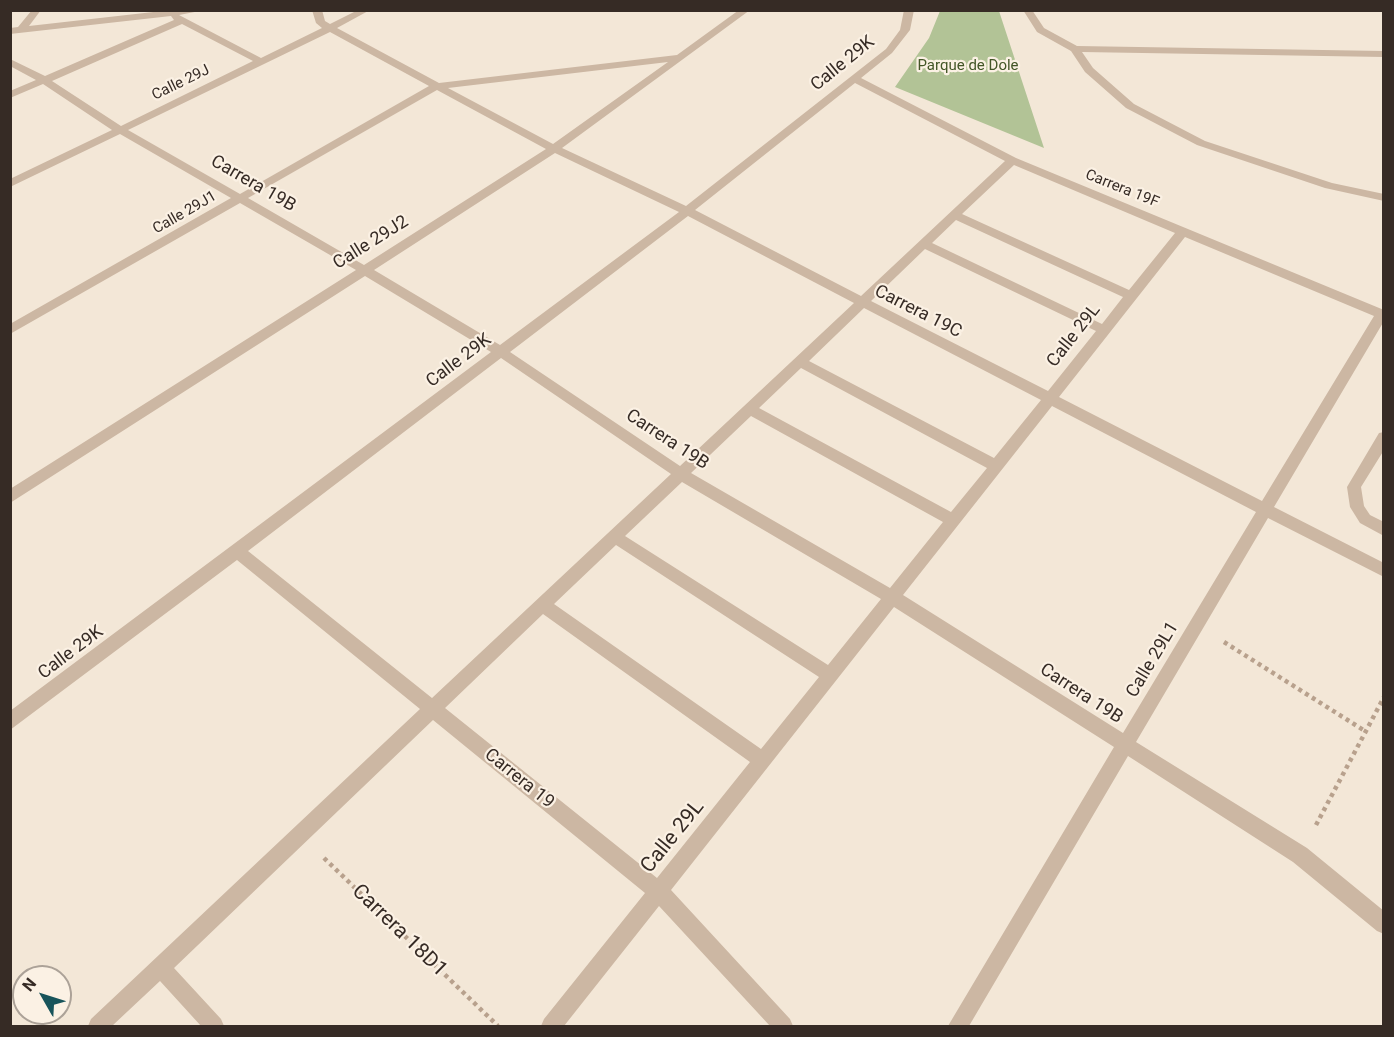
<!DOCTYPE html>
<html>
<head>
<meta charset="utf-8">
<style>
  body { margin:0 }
  #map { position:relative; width:1394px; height:1037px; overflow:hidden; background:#f3e7d7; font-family:Roboto,sans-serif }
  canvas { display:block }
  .frame { position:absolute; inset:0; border:12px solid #362b25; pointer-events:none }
  .north { position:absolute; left:12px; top:965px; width:60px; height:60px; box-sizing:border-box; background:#fbf1e4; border:2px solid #aca298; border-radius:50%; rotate:309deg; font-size:16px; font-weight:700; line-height:24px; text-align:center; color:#362b25 }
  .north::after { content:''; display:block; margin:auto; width:21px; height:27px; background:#18545b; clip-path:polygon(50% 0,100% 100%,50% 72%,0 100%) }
</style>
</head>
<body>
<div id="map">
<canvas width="1394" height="1037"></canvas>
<div class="frame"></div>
<div class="north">N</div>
</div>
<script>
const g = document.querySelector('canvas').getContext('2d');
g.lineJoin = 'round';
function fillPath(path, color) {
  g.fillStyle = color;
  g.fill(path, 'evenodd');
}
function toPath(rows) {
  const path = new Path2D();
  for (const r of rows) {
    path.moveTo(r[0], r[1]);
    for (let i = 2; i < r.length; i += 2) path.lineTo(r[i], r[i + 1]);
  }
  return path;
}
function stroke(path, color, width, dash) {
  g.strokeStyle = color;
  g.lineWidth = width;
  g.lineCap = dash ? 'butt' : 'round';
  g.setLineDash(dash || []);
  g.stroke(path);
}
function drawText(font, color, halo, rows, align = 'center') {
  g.font = font + ' Roboto,sans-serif';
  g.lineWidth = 4.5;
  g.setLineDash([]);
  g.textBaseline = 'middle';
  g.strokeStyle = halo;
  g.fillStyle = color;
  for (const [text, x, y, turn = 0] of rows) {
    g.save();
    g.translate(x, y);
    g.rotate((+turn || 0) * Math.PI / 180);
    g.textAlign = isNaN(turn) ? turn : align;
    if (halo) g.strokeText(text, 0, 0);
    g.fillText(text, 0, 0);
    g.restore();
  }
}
const green = toPath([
  [940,11,999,11,1044,148,895,87,929,38]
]);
const path = toPath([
  [1224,642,1365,731],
  [1316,825,1384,697],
  [324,858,498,1026]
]);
const minor = toPath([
  [32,10,41,10,29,26,171,10,205,10,179,15,261,58,322,28,316,23,312,10,322,10,325,21,330,24,358,10,370,10,337,28,439,83,677,55,739,10,750,10,562,148,686,206,886,49,900,30,904,10,914,10,910,30,892,53,861,78,1016,158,1384,310,1384,321,1274,507,1384,563,1384,577,1268,518,1136,742,1307,848,1384,911,1384,934,1377,931,1293,862,1128,756,969,1026,948,1026,1114,747,894,607,671,890,790,1019,793,1026,770,1026,659,906,564,1026,541,1026,544,1019,645,893,433,720,174,968,221,1019,224,1026,201,1026,160,981,112,1026,88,1026,91,1019,420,709,237,560,10,730,10,711,491,352,365,276,10,503,10,489,356,270,240,203,10,334,10,324,231,198,120,134,10,187,10,179,112,130,43,84,10,98,10,91,36,80,10,66,10,59,45,76,174,20,171,16,10,34,10,28,18,27,32,10],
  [182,24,253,61,121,126,52,81,182,24],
  [330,32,429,86,240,194,128,130,330,32],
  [668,62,553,144,448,88,668,62],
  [855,83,1005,161,861,296,695,210,855,83],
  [437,90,546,149,364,265,248,198,437,90],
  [555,153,679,212,500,345,374,270,555,153],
  [1014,165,1175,233,1129,290,962,214,1014,165],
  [688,216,854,303,680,466,510,352,688,216],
  [956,220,1123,297,1102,324,932,243,956,220],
  [1185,237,1374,316,1262,501,1059,397,1185,237],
  [925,249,1096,331,1048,391,871,301,925,249],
  [864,308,1041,400,994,458,809,361,864,308],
  [501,358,671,474,432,698,248,551,501,358],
  [801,368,987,468,951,512,759,408,801,368],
  [1052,406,1256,512,1123,733,903,595,1052,406],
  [751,416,943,522,890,588,691,473,751,416],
  [682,482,881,599,828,665,625,536,682,482],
  [616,545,819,677,761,749,554,604,616,545],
  [543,614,750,762,657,878,445,708,543,614],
  [1023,10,1032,10,1044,28,1077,46,1384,51,1384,57,1082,52,1093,68,1134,104,1205,141,1332,183,1384,194,1384,201,1325,188,1197,145,1126,108,1085,72,1071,51,1037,32,1023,10],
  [1384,432,1384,450,1361,487,1364,506,1370,515,1384,522,1384,536,1360,523,1350,507,1347,487,1379,433,1384,432]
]);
const farParknames = [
  ["Parque de Dole",968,66]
];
const farStreetnames = [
  ["Calle 29J",181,83,-26],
  ["Carrera 19F",1122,189,22],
  ["Calle 29J1",185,213,-30]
];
const streetNames = [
  ["Calle 29K",843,64,-39],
  ["Carrera 19B",253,184,30],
  ["Calle 29J2",371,243,-32],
  ["Carrera 19C",918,312,27],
  ["Calle 29L",1074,336,-52],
  ["Calle 29K",459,361,-37],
  ["Carrera 19B",667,440,33],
  ["Calle 29K",71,653,-37],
  ["Calle 29L1",1153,660,-59],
  ["Carrera 19B",1081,694,33],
  ["Carrera 19",519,779,39]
];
const nearStreetnames = [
  ["Calle 29L",673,837,-51],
  ["Carrera 18D1",399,931,44]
];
fillPath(green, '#b2c396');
stroke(path, '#b8a18d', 4.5, [4, 4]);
fillPath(minor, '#ccb7a3');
drawText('15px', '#435627', '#fbf1e4', farParknames);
drawText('15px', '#362b25', '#fbf1e4', farStreetnames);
drawText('18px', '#362b25', '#fbf1e4', streetNames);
drawText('21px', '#362b25', '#fbf1e4', nearStreetnames);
</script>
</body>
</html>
